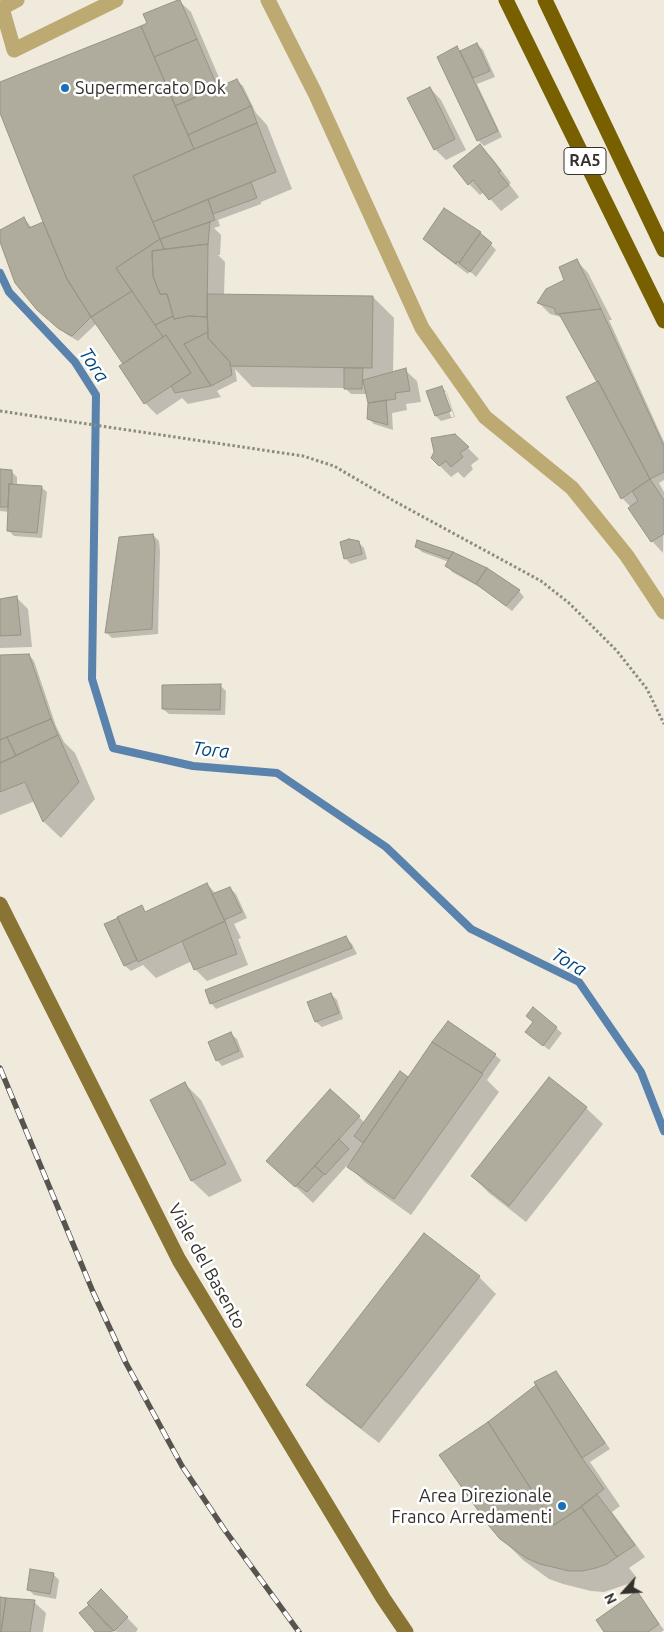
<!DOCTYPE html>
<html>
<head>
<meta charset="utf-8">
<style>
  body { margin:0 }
  #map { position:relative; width:664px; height:1632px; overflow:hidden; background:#efeadc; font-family:Ubuntu,sans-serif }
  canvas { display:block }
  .north { position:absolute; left:599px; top:1567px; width:50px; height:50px; -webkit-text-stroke:4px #fff; paint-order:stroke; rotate:244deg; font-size:14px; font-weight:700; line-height:20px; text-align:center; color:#33312c }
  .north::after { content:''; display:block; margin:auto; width:18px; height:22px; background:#33312c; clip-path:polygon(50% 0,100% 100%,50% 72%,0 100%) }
</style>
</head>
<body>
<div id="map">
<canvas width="664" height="1632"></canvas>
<div class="north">N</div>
</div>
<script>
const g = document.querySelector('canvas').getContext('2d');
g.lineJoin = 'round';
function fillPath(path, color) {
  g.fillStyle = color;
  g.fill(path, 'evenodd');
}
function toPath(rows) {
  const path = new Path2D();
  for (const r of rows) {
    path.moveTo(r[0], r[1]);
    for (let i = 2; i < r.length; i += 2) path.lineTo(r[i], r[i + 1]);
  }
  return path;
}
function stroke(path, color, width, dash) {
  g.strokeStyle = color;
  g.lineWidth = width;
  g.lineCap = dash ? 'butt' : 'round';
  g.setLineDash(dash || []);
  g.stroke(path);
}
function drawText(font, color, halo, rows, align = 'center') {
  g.font = font + ' Ubuntu,sans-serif';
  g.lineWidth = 5;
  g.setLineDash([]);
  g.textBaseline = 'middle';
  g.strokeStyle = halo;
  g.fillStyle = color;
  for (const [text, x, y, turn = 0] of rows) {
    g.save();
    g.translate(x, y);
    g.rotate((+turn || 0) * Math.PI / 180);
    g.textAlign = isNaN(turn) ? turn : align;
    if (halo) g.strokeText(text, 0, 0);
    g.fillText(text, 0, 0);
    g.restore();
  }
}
const shadow = toPath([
  [179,1,191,12,223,87,237,81,243,86,256,113,267,125,292,189,261,202,261,204,218,220,220,226,214,228,221,235,220,255,218,255,225,262,224,296,373,297,394,318,393,373,405,370,417,381,421,402,406,404,407,410,392,413,393,430,374,424,368,418,370,403,368,394,351,394,345,388,252,387,235,369,237,381,217,391,221,397,188,404,182,398,157,415,145,403,124,364,97,323,78,341,66,334,44,315,0,238,0,231,24,218,32,228,44,223,0,109,0,83,141,28],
  [477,44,483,50,495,77,477,84,502,137,484,146,478,140,457,48,461,52],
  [430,88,441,100,466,150,446,160,435,149],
  [480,146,492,158,511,183,509,184,519,197,501,211,484,192,480,195,469,184],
  [480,233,496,250,476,277,472,273,469,272,468,274,436,250,424,238],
  [577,261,588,273,612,320,609,320,664,442,664,480,659,483,664,492,663,553,652,541,631,507,622,498,567,398,598,382,561,317,550,314,539,303,565,281],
  [442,387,447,393,455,417,441,421,436,416],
  [443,392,446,392,454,417,451,417],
  [468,448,479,459,471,465,473,469,464,478,458,472,451,477,432,458],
  [0,471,11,471,17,477,17,486,41,487,47,492,42,538,14,536,8,530,9,512,0,511],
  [153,535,159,541,160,551,158,634,112,638,106,632],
  [417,541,452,553,519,591,524,597,512,611,483,589,452,572,447,566,449,562,422,552,416,546],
  [358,542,364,548,367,559,351,564,346,559,341,543],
  [16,597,28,609,32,647,0,648,0,600],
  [29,655,34,661,56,726,64,742,75,753,95,799,61,838,44,822,35,801,0,815,0,656],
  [220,685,226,691,225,715,169,714,163,709],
  [207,884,216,894,230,888,236,894,247,918,234,924,241,938,238,939,248,965,207,981,195,969,192,961,156,978,143,965,131,971,125,966,105,925,141,907,147,913],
  [346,938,352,944,357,954,216,1009,211,1003],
  [331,994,337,1000,343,1019,322,1027,316,1022],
  [534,1022,556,1028,562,1033,549,1050,527,1032],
  [231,1034,237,1039,244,1057,222,1066,217,1060],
  [433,1042,495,1055,501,1060,487,1080,499,1092,411,1215,366,1183,349,1167,352,1162,351,1161,313,1203,268,1161,359,1117,365,1123,400,1073,409,1078],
  [185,1084,201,1100,242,1181,209,1197,192,1181,152,1100],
  [586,1108,603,1124,526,1222,489,1193,472,1176],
  [425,1235,479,1277,496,1294,379,1443,324,1401,307,1385],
  [555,1372,561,1378,610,1449,590,1462,620,1506,612,1512,645,1557,629,1568,637,1578,628,1584,604,1592,591,1591,563,1584,549,1579,523,1560,501,1538,489,1423],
  [53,1574,59,1580,56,1599,34,1595,28,1589],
  [101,1591,138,1629,136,1632,117,1632,115,1631,114,1632,96,1632,96,1614,97,1612],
  [637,1593,664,1630,661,1632,605,1632],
  [0,1598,34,1602,46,1613,43,1632,7,1632,0,1630]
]);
const stream = toPath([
  [0,273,9,292,75,362,96,395,92,679,113,748,193,766,277,773,386,847,471,929,579,982,641,1072,664,1131]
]);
const building = toPath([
  [178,0,180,0,197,39,154,57,141,26,147,23,143,14,178,0],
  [141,26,194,149,133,176,160,239,116,268,132,291,91,317,67,279,43,222,0,113,0,82,141,26],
  [197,39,218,88,175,106,154,57,197,39],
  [477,43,490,71,473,78,460,51,477,43],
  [457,46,498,131,477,141,437,57,457,46],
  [237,79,251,106,188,135,175,106,237,79],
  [430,87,455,139,434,150,407,98,430,87],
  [251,106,257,123,194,149,188,135,251,106],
  [257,123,276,172,153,222,133,176,194,149,257,123],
  [480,144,501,171,498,172,509,185,489,200,473,180,468,185,453,166,480,144],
  [251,182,257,198,213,214,208,199,251,182],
  [208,199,215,220,160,239,153,222,208,199],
  [444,208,481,232,459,263,457,261,456,264,423,239,444,208],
  [24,217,29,228,43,222,67,279,91,317,72,336,59,329,37,310,15,283,0,242,0,230,24,217],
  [210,222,208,244,164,249,160,239,210,222],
  [480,233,492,243,470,272,459,263,480,233],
  [160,239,164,249,152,251,153,276,160,294,167,294,173,316,155,325,116,268,160,239],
  [208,244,207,317,189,316,174,319,167,294,160,294,153,276,152,251,208,244],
  [577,259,601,309,556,314,554,308,537,303,546,289,564,280,559,267,577,259],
  [132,291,163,337,123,364,91,317,132,291],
  [207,294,373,296,372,368,230,366,230,362,208,338,207,294],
  [601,309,664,446,664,472,650,479,598,381,597,382,559,314,601,309],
  [173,316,174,319,189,316,207,317,208,332,184,344,211,386,175,393,171,386,191,373,166,335,163,337,155,325,173,316],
  [208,332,208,338,230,362,232,375,211,386,184,344,208,332],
  [166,335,191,373,144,404,119,366,166,335],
  [344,368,363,368,362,389,344,389,344,368],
  [406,368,410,391,395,393,396,399,368,403,363,380,406,368],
  [598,381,650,479,621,499,566,397,598,381],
  [442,386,451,411,435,416,426,391,442,386],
  [386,400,388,425,367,419,368,403,386,400],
  [455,434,469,447,460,453,463,457,451,467,446,461,439,466,431,458,434,452,431,438,455,434],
  [0,469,12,470,12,484,9,484,8,507,0,507,0,469],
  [650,479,664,500,664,534,651,542,628,508,638,501,632,491,650,479],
  [9,484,42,486,37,533,7,531,9,484],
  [153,534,155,544,152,629,105,633,119,537,153,534],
  [349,539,359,541,362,554,344,559,340,542,349,539],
  [417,540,453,552,449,559,415,547,417,540],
  [453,552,487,568,476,584,445,566,453,552],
  [487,568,520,590,506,606,476,584,487,568],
  [17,596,21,635,0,636,0,599,17,596],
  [29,654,51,719,0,740,0,655,29,654],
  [221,684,220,710,162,709,162,685,221,684],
  [51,719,58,735,16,756,7,737,51,719],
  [58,735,79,782,43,822,25,782,0,792,0,763,58,735],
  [7,737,16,756,0,763,0,740,7,737],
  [207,883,225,921,138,962,117,917,142,905,145,912,207,883],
  [230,887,242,912,224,920,212,894,230,887],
  [118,918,137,960,124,966,104,924,118,918],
  [225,921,237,954,194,970,182,941,225,921],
  [346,936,352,948,210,1004,205,990,346,936],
  [331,993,339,1013,315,1022,307,1002,331,993],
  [533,1007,557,1027,543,1046,525,1032,533,1022,526,1016,533,1007],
  [448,1021,496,1054,482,1073,432,1042,448,1021],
  [231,1032,239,1051,216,1061,208,1042,231,1032],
  [432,1042,483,1074,394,1199,347,1167,432,1042],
  [400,1071,408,1077,363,1143,354,1136,400,1071],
  [549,1077,587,1107,509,1206,471,1176,549,1077],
  [185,1082,226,1164,191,1181,150,1100,185,1082],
  [330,1089,360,1116,295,1187,266,1161,330,1089],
  [339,1139,349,1149,325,1175,315,1166,339,1139],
  [315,1166,324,1174,307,1192,297,1185,315,1166],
  [424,1233,480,1276,361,1428,306,1385,424,1233],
  [556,1371,605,1443,582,1458,534,1382,556,1371],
  [536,1385,582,1458,604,1489,581,1507,554,1525,488,1422,536,1385],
  [488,1422,554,1525,581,1507,617,1557,607,1564,596,1568,582,1571,569,1571,540,1564,526,1558,500,1539,489,1526,439,1455,488,1422],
  [597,1494,635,1545,617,1557,581,1506,597,1494],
  [30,1569,54,1573,50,1594,27,1590,30,1569],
  [101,1589,128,1617,114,1631,87,1603,101,1589],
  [637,1591,659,1624,648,1632,604,1632,596,1620,637,1591],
  [0,1597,6,1598,1,1632,0,1632,0,1597],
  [6,1598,35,1600,30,1632,1,1632,6,1598],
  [89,1605,106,1624,113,1630,110,1632,95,1632,79,1613,89,1605]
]);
const path = toPath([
  [0,411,303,456,334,466,394,501,541,581,569,603,617,651,647,689,664,724]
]);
const minor = toPath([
  [17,0,2,8,14,50,116,0],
  [268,0,315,93,422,328,485,417,572,488,627,556,664,612]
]);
const major = toPath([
  [0,904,179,1260,383,1598,406,1632]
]);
const highway = toPath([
  [506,0,664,321],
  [545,0,664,250]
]);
const rail = toPath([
  [0,1068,93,1292,126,1363,182,1466,224,1529,299,1632]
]);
const markers = [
  [65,88,5,"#1870bd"],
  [562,1506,5,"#1870bd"]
];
const shields = [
  [585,161,42]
];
const shieldNames = [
  ["RA5",585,161]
];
const poiNames = [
  ["Supermercato Dok",75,88],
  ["Area Direzionale",552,1496,"right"],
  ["Franco Arredamenti",552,1517,"right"]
];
const streetNames = [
  ["Viale del Basento",207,1266,61]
];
const waterNames = [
  ["Tora",94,365,56],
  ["Tora",211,750,6],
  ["Tora",569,962,31]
];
fillPath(shadow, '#0003');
stroke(stream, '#5982ac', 8);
fillPath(building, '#afab9d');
stroke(building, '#979386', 1);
stroke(path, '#8d8a81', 3, [2.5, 2.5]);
stroke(minor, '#bda972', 15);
stroke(major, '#897433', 15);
stroke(highway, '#786000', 15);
stroke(rail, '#57544d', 5.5);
stroke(rail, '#fff', 4, [11]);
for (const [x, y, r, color] of markers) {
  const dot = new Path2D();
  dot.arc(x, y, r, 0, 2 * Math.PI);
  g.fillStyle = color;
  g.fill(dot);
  stroke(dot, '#fff', 2);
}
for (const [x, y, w] of shields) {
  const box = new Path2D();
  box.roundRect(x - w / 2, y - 13.5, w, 27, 4);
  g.fillStyle = '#fff';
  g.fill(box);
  stroke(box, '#33312c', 1);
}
drawText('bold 16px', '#33312c', null, shieldNames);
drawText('18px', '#33312c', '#fff', poiNames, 'left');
drawText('18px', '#33312c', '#fff', streetNames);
drawText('italic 19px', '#00467e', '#fff', waterNames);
</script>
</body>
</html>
